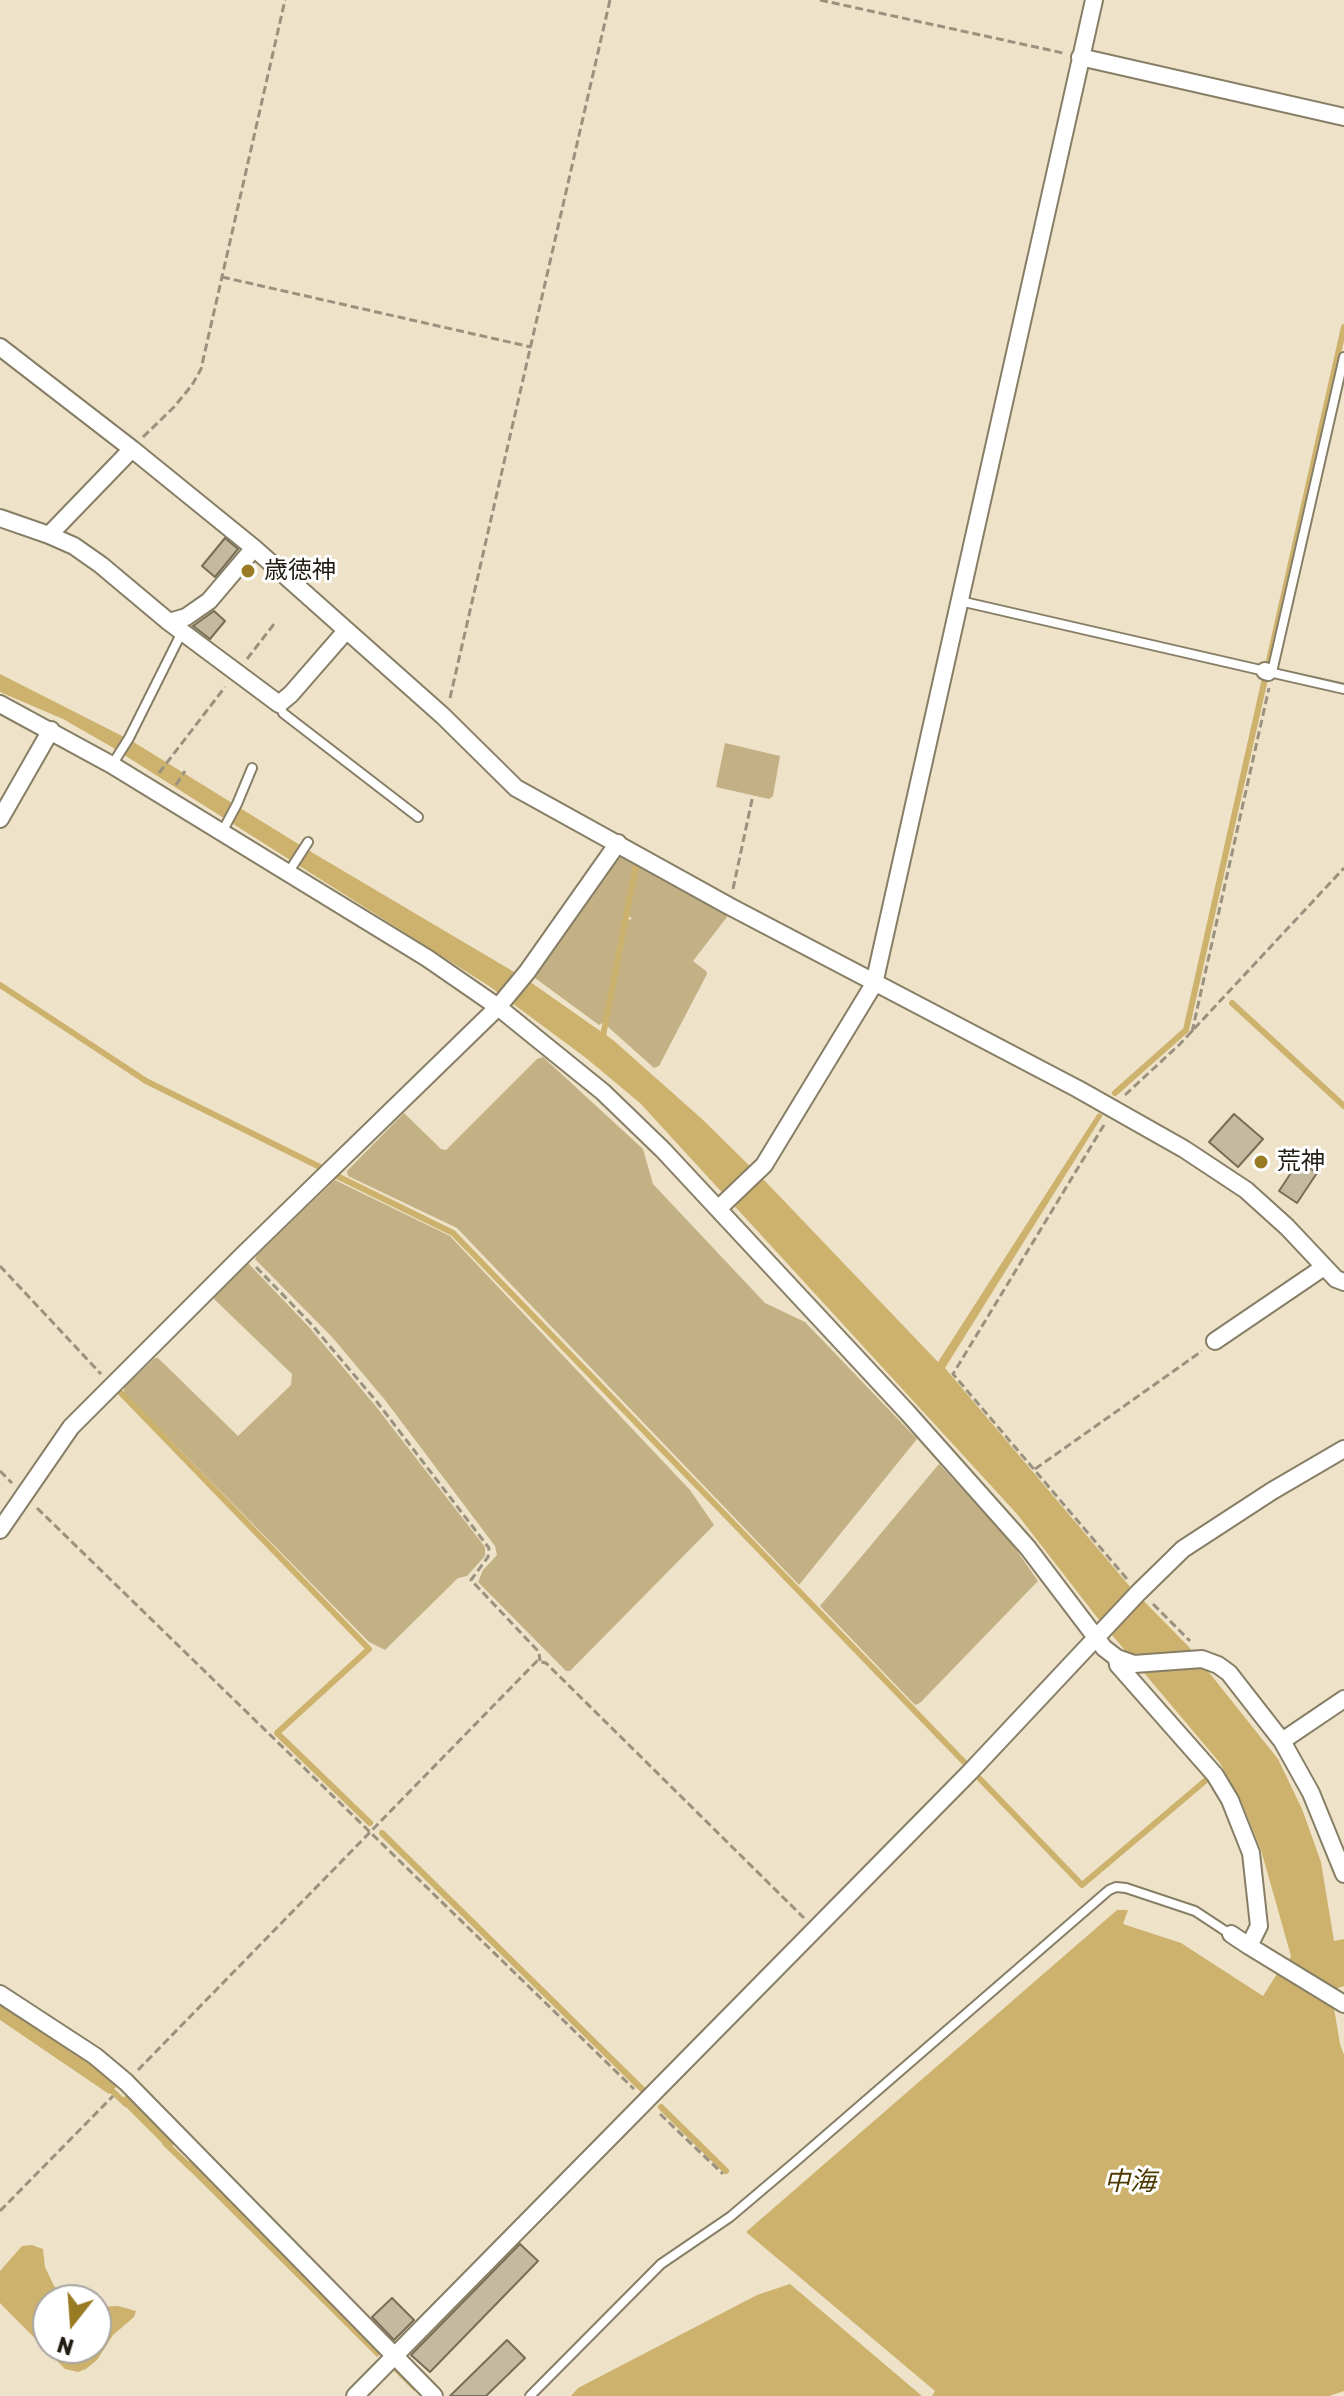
<!DOCTYPE html>
<html>
<head>
<meta charset="utf-8">
<style>
  body { margin:0 }
  #map { position:relative; width:1344px; height:2396px; overflow:hidden; background:#eee3c9; font-family:Rubik,sans-serif }
  canvas { display:block }
  .north { position:absolute; left:32px; top:2284px; width:80px; height:80px; box-sizing:border-box; background:#fff; border:2px solid #a6a5a1; border-radius:50%; rotate:197deg; font-size:22px; font-weight:700; line-height:32px; text-align:center; color:#211d13 }
  .north::after { content:''; display:block; margin:auto; width:28px; height:36px; background:#997b24; clip-path:polygon(50% 0,100% 100%,50% 72%,0 100%) }
</style>
</head>
<body>
<div id="map">
<canvas width="1344" height="2396"></canvas>
<div class="north">N</div>
</div>
<script>
const g = document.querySelector('canvas').getContext('2d');
g.lineJoin = 'round';
function fillPath(path, color) {
  g.fillStyle = color;
  g.fill(path, 'evenodd');
}
function toPath(rows) {
  const path = new Path2D();
  for (const r of rows) {
    path.moveTo(r[0], r[1]);
    for (let i = 2; i < r.length; i += 2) path.lineTo(r[i], r[i + 1]);
  }
  return path;
}
function stroke(path, color, width, dash) {
  g.strokeStyle = color;
  g.lineWidth = width;
  g.lineCap = dash ? 'butt' : 'round';
  g.setLineDash(dash || []);
  g.stroke(path);
}
function drawText(font, color, halo, rows, align = 'center') {
  g.font = font + ' Rubik,"Noto Sans JP",sans-serif';
  g.lineWidth = 6;
  g.setLineDash([]);
  g.textBaseline = 'middle';
  g.strokeStyle = halo;
  g.fillStyle = color;
  for (const [text, x, y, turn = 0] of rows) {
    g.save();
    g.translate(x, y);
    g.rotate((+turn || 0) * Math.PI / 180);
    g.textAlign = isNaN(turn) ? turn : align;
    if (halo) g.strokeText(text, 0, 0);
    g.fillText(text, 0, 0);
    g.restore();
  }
}
const green = toPath([
  [725,743,780,756,773,796,769,799,716,787],
  [618,852,634,862,604,1022,599,1025,535,978,536,971],
  [637,864,726,911,727,917,693,961,706,971,707,974,659,1066,654,1068,607,1026,628,920,632,919,628,915],
  [543,1057,643,1149,653,1184,765,1303,805,1322,917,1439,799,1585,457,1228,348,1176,347,1171,404,1113,441,1149,446,1150,537,1059],
  [335,1180,450,1236,690,1490,714,1525,570,1671,566,1671,478,1582,483,1570,497,1555,495,1546,385,1400,332,1337,255,1259,257,1255],
  [248,1263,309,1327,374,1404,485,1547,485,1556,467,1576,458,1578,385,1650,369,1642,124,1393,124,1387,155,1358,158,1358,238,1436,291,1385,292,1374,214,1299,215,1293],
  [939,1464,1010,1541,1038,1581,920,1703,915,1705,820,1606]
]);
const water = toPath([
  [0,674,132,741,308,850,526,979,613,1040,702,1119,765,1181,938,1362,1098,1113,1103,1115,945,1368,1132,1589,1188,1646,1278,1759,1302,1809,1321,1862,1334,1941,1344,1939,1344,1986,1338,1988,1334,1995,1287,1965,1291,1956,1261,1850,1241,1801,1220,1763,1096,1616,1017,1514,640,1103,586,1058,489,986,110,746,63,719,0,692],
  [1117,1910,1128,1910,1123,1924,1181,1943,1263,1996,1280,1969,1333,2002,1340,2044,1344,2055,1344,2391,1329,2396,932,2396,935,2391,746,2232],
  [0,2002,82,2058,118,2085,109,2094,0,2020],
  [126,2095,174,2144,168,2149,120,2101],
  [190,2160,382,2353,377,2357,184,2165],
  [32,2245,43,2249,45,2267,54,2286,71,2300,48,2300,48,2348,96,2348,96,2307,118,2306,136,2311,134,2317,113,2335,97,2360,86,2369,78,2372,65,2369,0,2303,0,2271,22,2246],
  [790,2284,922,2396,571,2396,578,2388,757,2295]
]);
const stream = toPath([
  [0,985,146,1081,324,1169],
  [1232,1003,1344,1106],
  [602,1041,637,860],
  [1115,1093,1186,1030,1344,327],
  [335,1175,453,1233,964,1762],
  [117,1389,369,1649,277,1733,370,1823],
  [980,1779,1082,1885,1205,1781],
  [382,1833,643,2090],
  [108,2087,126,2104],
  [661,2107,726,2171],
  [165,2143,191,2168],
  [395,2368,415,2388]
]);
const building = toPath([
  [225,538,238,549,215,577,202,566,225,538],
  [214,611,225,621,210,639,193,626,214,611],
  [1234,1114,1263,1139,1238,1167,1209,1142,1234,1114],
  [1299,1161,1317,1173,1297,1203,1279,1191,1299,1161],
  [520,2244,538,2261,430,2372,411,2355,520,2244],
  [392,2298,414,2320,394,2340,372,2317,392,2298],
  [507,2340,525,2358,486,2396,450,2396,507,2340]
]);
const path = toPath([
  [820,0,1063,53],
  [222,277,531,347],
  [143,437,174,407,192,385,201,369,285,0],
  [247,659,274,624],
  [450,698,610,0],
  [159,773,225,687],
  [176,785,185,771],
  [733,889,753,795],
  [1192,1032,1269,688],
  [1125,1095,1180,1044,1344,868],
  [1104,1125,953,1374,1127,1579],
  [0,1266,101,1374],
  [256,1267,312,1325,377,1402,489,1548,488,1557,471,1580,539,1652,540,1661],
  [1035,1469,1202,1351],
  [0,1471,12,1483],
  [37,1508,634,2089],
  [1153,1604,1190,1641],
  [138,2070,537,1661,546,1663,804,1918],
  [660,2114,723,2174],
  [0,2211,113,2096]
]);
const service = toPath([
  [960,601,1265,671],
  [1269,672,1344,689],
  [1272,672,1344,357],
  [279,704,283,713,418,817],
  [112,765,129,738,182,632],
  [222,832,237,804,252,768],
  [288,873,308,842],
  [530,2396,661,2264,730,2217,795,2162,1109,1890,1116,1887,1126,1888,1195,1911,1230,1934]
]);
const minor = toPath([
  [1080,57,1344,117],
  [0,347,132,449,254,548,443,716,516,788,729,906,1078,1089,1184,1149,1246,1190,1287,1227,1336,1279,1344,1282],
  [0,518,49,535,132,449],
  [49,535,74,546,101,565,169,622,279,704,291,694,345,632],
  [169,622,186,617,209,601,254,548],
  [1265,671,1268,672],
  [0,704,112,765,427,958,498,1007,603,1092,663,1150,907,1412,1028,1548,1104,1648,1117,1658,1134,1664,1202,1659,1218,1665,1229,1673,1282,1741,1311,1793,1344,1874],
  [0,819,51,730],
  [718,1209,764,1165,874,984,1094,0],
  [1215,1341,1324,1267],
  [0,1530,71,1427,244,1254,498,1007,527,972,618,843],
  [1117,1658,1118,1665,1215,1775,1230,1800,1251,1853,1259,1926,1249,1946,1344,2004],
  [1282,1741,1344,1699],
  [1231,1934,1249,1946],
  [0,1994,95,2056,126,2082,434,2396],
  [355,2396,970,1772,1138,1593,1183,1549,1272,1491,1344,1449]
]);
const markers = [
  [248,571,8,"#997b24"],
  [1261,1162,8,"#997b24"]
];
const poiNames = [
  ["歳徳神",264,571],
  ["荒神",1277,1162]
];
const waterNames = [
  ["中海",1130,2182]
];
fillPath(green, '#c3b185');
fillPath(water, '#cdb26e');
stroke(stream, '#cdb26e', 6);
fillPath(building, '#c4baa0');
stroke(building, '#786e57', 2);
stroke(service, '#877e66', 12);
stroke(minor, '#877e66', 20);
stroke(path, '#9a927e', 3, [8, 4]);
stroke(service, '#fff', 8);
stroke(minor, '#fff', 16);
for (const [x, y, r, color] of markers) {
  const dot = new Path2D();
  dot.arc(x, y, r, 0, 2 * Math.PI);
  g.fillStyle = color;
  g.fill(dot);
  stroke(dot, '#fff', 3);
}
drawText('24px', '#211d13', '#fff', poiNames, 'left');
drawText('italic 26px', '#4c3a00', '#fff', waterNames);
</script>
</body>
</html>
